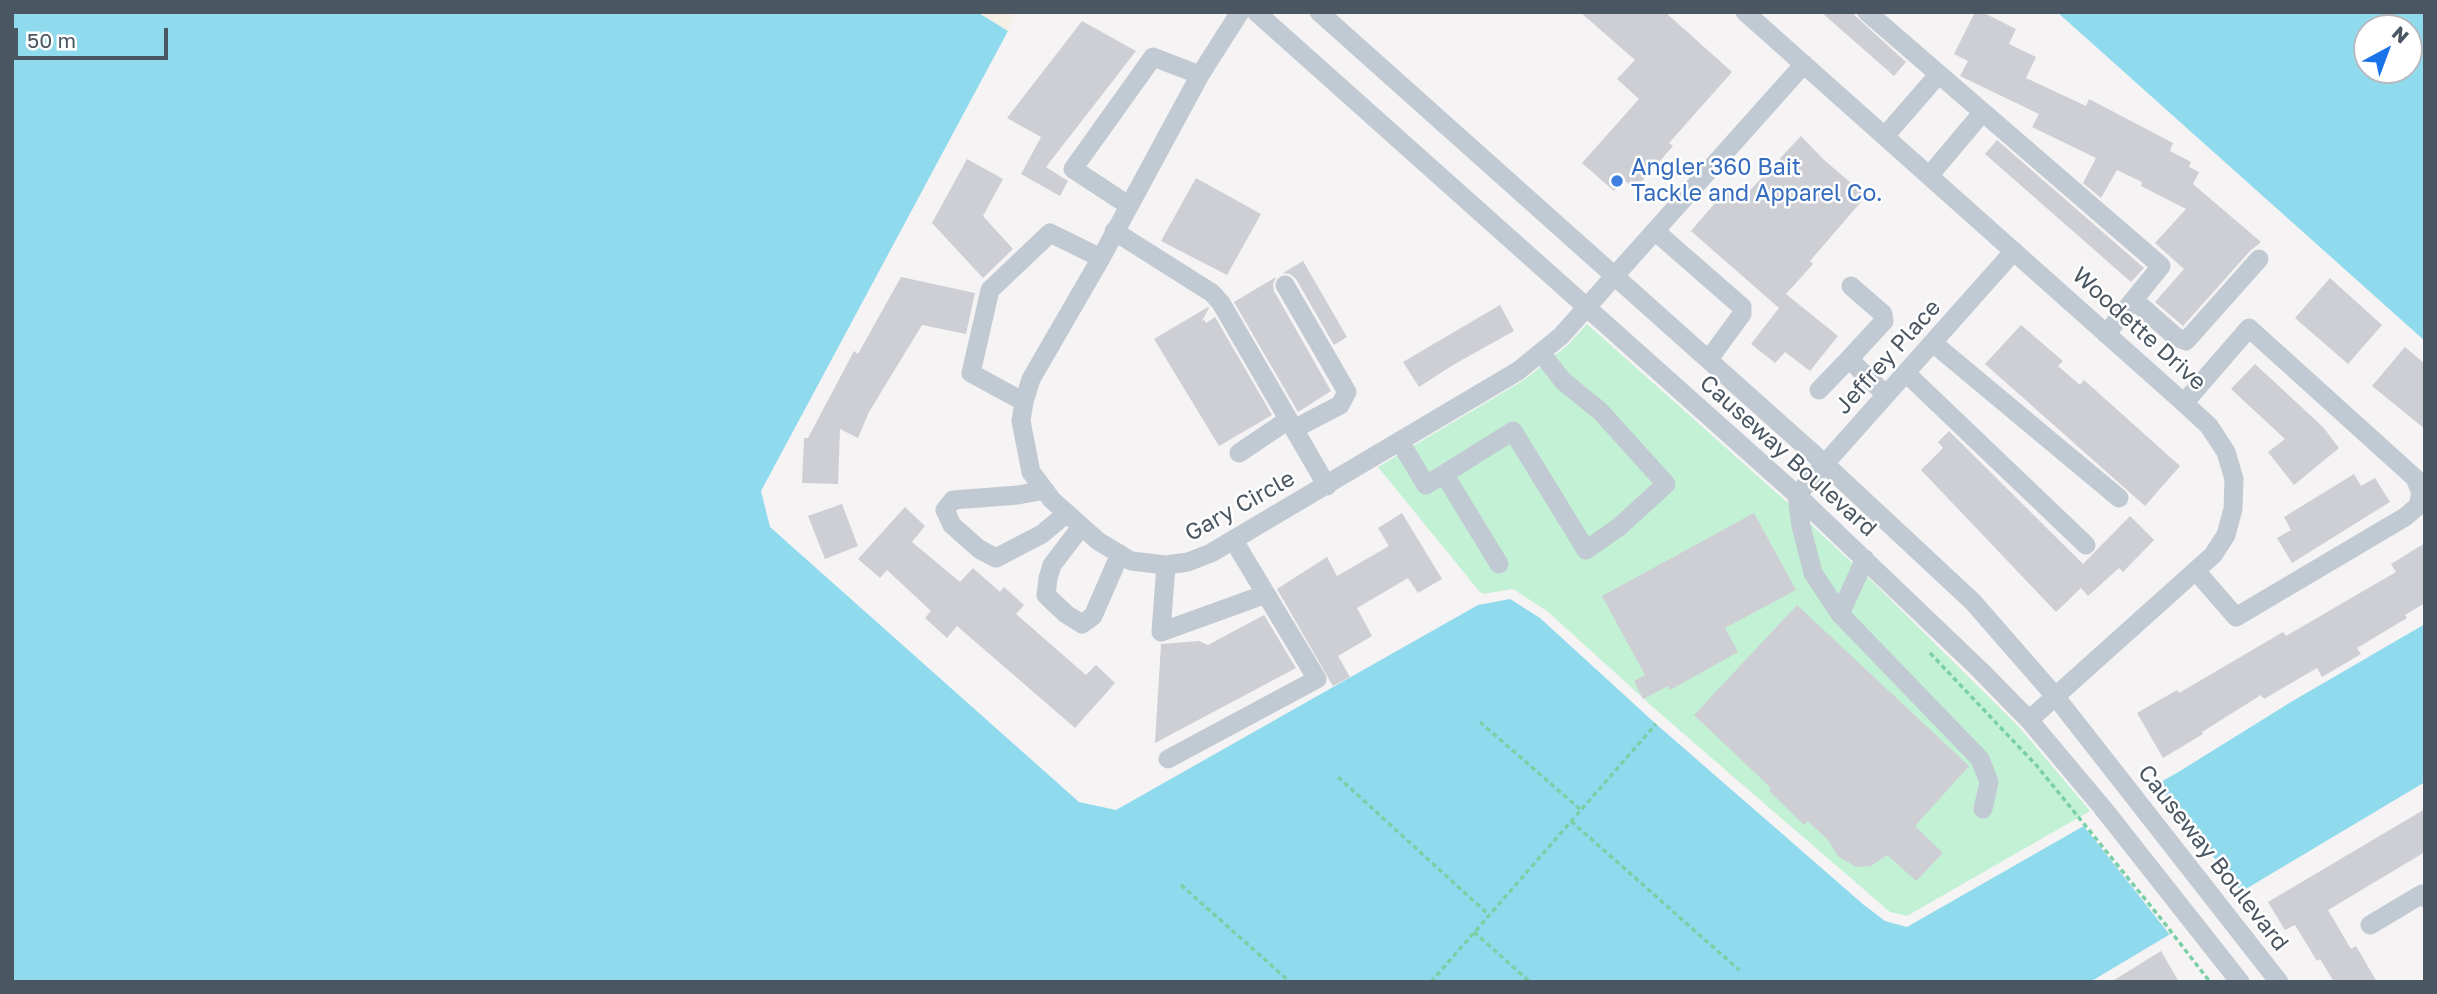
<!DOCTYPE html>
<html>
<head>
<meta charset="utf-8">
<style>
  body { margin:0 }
  #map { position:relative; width:2437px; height:994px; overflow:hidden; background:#f5f3f3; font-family:"Golos Text",sans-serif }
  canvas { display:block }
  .frame { position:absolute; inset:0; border:14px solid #4a5661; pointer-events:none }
  .north { position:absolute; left:2353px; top:14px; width:70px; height:70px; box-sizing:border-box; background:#fff; border:2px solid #b7bbc0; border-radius:50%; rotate:41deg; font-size:19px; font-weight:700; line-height:28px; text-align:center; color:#4a5661 }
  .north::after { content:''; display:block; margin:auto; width:24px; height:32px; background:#1a73e8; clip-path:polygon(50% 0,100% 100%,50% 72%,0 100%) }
  .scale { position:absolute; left:14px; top:28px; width:154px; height:32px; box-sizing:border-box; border:4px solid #4a5661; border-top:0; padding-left:9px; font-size:21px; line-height:24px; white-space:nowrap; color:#4a5661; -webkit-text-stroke:5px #fff; paint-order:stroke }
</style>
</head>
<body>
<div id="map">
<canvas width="2437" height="994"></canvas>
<div class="frame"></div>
<div class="north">N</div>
<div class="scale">50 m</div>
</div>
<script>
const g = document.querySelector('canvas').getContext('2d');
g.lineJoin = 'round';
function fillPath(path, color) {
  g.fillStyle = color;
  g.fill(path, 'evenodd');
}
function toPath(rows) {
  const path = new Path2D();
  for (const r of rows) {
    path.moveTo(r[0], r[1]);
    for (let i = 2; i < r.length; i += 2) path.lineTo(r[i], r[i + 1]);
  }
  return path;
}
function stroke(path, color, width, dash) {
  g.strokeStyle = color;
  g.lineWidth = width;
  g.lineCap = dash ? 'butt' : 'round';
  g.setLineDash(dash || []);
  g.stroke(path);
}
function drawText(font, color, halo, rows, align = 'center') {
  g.font = font + ' "Golos Text",sans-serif';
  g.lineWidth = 5;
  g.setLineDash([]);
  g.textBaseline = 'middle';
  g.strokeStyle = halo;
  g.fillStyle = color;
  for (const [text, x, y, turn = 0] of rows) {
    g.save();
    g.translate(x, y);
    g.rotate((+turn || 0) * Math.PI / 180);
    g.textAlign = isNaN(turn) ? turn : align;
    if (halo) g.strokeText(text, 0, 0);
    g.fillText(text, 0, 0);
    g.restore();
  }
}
const green = toPath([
  [1587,324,1789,504,1875,584,2020,728,2090,811,1907,916,1890,912,1663,716,1547,611,1513,589,1483,594,1479,591,1378,467,1524,380,1568,345]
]);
const sand = toPath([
  [977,12,1010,12,1014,15,1008,31]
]);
const water = toPath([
  [12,12,977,12,1008,31,761,491,770,527,1079,802,1116,810,1478,605,1510,599,1540,618,1656,724,1864,905,1885,921,1907,927,2180,771,2291,702,2425,624,2425,782,2090,982,12,982],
  [2057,12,2425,12,2425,341],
  [2367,28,2409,28,2409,70,2367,70]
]);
const pier = toPath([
  [2156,784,2241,892,2170,935,2083,825]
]);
const building = toPath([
  [1580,12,1665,12,1732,72,1669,143,1673,146,1635,189,1624,180,1614,191,1582,163,1639,99,1617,79,1635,60],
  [1821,12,1851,12,1906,62,1894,76],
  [1975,12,1982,12,2016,29,2009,44,2036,57,2026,78,2086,106,2089,99,2173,143,2170,151,2191,162,2189,167,2199,172,2193,184,2261,242,2250,251,2183,326,2155,302,2184,269,2155,243,2186,209,2141,186,2142,182,2117,170,2101,198,2083,183,2096,158,2032,127,2039,114,1960,76,1968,61,1954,54],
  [1082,21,1136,51,1046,167,1068,181,1060,196,1021,174,1041,137,1007,118],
  [1801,136,1823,159,1866,196,1810,261,1813,264,1786,294,1838,336,1810,371,1785,352,1775,363,1751,344,1779,308,1691,231,1727,189,1741,200],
  [1997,140,2144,268,2131,282,1985,154],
  [967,159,1003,179,983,216,1013,249,983,278,932,223],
  [1196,178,1261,214,1227,275,1161,241],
  [1303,261,1347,337,1334,345,1296,279,1290,274,1283,273],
  [901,277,975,293,966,334,922,325,869,412,858,438,840,429,838,484,802,483,804,438,808,438,854,351,858,354],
  [1276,277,1273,284,1274,291,1331,391,1298,412,1234,302],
  [2330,278,2382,325,2348,364,2295,318],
  [1500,305,1514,331,1453,365,1419,387,1403,362],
  [1208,307,1209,308,1202,321,1204,320,1206,323,1215,317,1272,415,1219,446,1154,339],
  [2021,325,2063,361,2058,366,2080,385,2084,380,2180,466,2145,506,1985,364],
  [2405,347,2425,364,2425,429,2372,386],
  [2255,364,2323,427,2339,448,2294,485,2268,452,2285,439,2231,389],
  [1949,431,2083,564,2130,516,2154,540,2123,572,2119,568,2088,596,2081,588,2056,612,1921,470,1943,448,1938,442],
  [2354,474,2361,486,2375,478,2390,502,2292,563,2277,538,2291,530,2284,517],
  [842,504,858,546,825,559,808,516],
  [905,507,925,526,912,542,960,582,973,568,1000,592,1004,587,1024,605,1016,614,1086,675,1096,665,1115,683,1075,728,957,626,947,638,925,618,931,611,887,570,880,578,858,559],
  [1402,513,1442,579,1418,593,1408,578,1357,608,1372,636,1338,656,1350,677,1333,686,1277,589,1327,557,1337,576,1389,546,1378,528],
  [1754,513,1796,590,1725,628,1738,652,1670,690,1668,686,1643,699,1634,681,1645,675,1602,596],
  [2425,543,2425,603,2405,615,2407,618,2357,648,2361,654,2322,677,2317,668,2264,699,2261,695,2202,732,2203,734,2163,758,2137,713,2177,690,2179,693,2283,632,2286,636,2396,572,2391,564],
  [1797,605,1969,766,1915,826,1943,853,1916,881,1887,855,1871,866,1856,867,1838,856,1828,840,1808,821,1804,825,1769,791,1771,788,1694,715],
  [1264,615,1296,668,1155,743,1161,644,1199,641,1208,645],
  [2425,809,2425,852,2328,910,2351,949,2356,946,2377,982,2334,982,2320,959,2317,961,2295,925,2285,930,2268,902],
  [2161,951,2179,982,2111,982]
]);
const path = toPath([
  [1930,653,2037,766,2162,920,2210,982],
  [1480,722,1581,810],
  [1338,777,1489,915],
  [1571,821,1739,970],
  [1181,885,1290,982],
  [1474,932,1530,982],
  [1431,982,1656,724]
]);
const minor = toPath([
  [1240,12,1200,75,1101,258,1031,379,1024,402,1021,421,1031,472,1052,500,1098,541,1131,561,1166,565,1188,562,1211,553,1518,371,1561,336,1804,64],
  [1256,12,1797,495,1981,671,2029,720,2102,807,2240,982],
  [1319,12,1825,464,1973,602,2055,696,2279,982],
  [1745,12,2184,403,2209,426,2226,452,2234,479,2233,509,2226,535,2213,555,2029,720],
  [1867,12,2161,266,2106,334],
  [1885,136,1938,75],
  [1929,176,1982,113],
  [1128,205,1073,169,1153,57,1200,75],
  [1114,231,1212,293,1221,303,1327,486],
  [1655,231,1742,307,1742,314,1709,359],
  [1285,285,1347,392,1340,405,1294,429],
  [1851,286,1883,314,1884,321,1849,359,1886,395],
  [2134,300,2176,337,2186,341,2259,259],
  [1933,343,2119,498],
  [1906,373,2086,545],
  [1819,390,1849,359],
  [1024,402,971,373,990,290,1050,233,1101,258],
  [2184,403,2249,328,2415,478,2421,493,2418,506,2405,517,2236,617,2196,571],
  [1400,442,1426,485,1444,474],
  [1239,453,1288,420],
  [1045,490,1018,495,953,500,945,510,952,525,979,549,996,558,1042,534,1067,513],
  [1081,527,1052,565,1048,578,1046,595,1066,614,1082,624,1093,616,1120,554],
  [1499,564,1444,474,1513,431,1586,550,1619,527,1666,484,1600,411,1563,381,1541,353],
  [1166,565,1161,632,1266,594],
  [1840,614,1865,559],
  [1168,759,1317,679,1234,541],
  [1983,809,1989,782,1980,759,1840,614,1813,573,1801,526,1797,495,2014,251],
  [2370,925,2422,894,2425,898]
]);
const markers = [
  [1617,181,7,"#3f7fe0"]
];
const shopNames = [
  ["Angler 360 Bait",1631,168],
  ["Tackle and Apparel Co.",1631,194]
];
const streetNames = [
  ["Woodette Drive",2139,329,42],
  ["Jeffrey Place",1888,357,-48],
  ["Causeway Boulevard",1788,456,42],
  ["Gary Circle",1240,506,-29],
  ["Causeway Boulevard",2213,858,52]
];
fillPath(green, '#c3f1d5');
fillPath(sand, '#f5f0e5');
fillPath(water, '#90daee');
fillPath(pier, '#f5f3f3');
fillPath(building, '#cdcfd5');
stroke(path, '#7ad0a6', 3.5, [5, 3.5]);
stroke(minor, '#c1cad2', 19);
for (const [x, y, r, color] of markers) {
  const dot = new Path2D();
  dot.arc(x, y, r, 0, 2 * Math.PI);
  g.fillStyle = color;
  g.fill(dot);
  stroke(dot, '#fff', 2.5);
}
drawText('23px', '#366cbe', '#fff', shopNames, 'left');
drawText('23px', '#4a5661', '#fff', streetNames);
</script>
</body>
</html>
